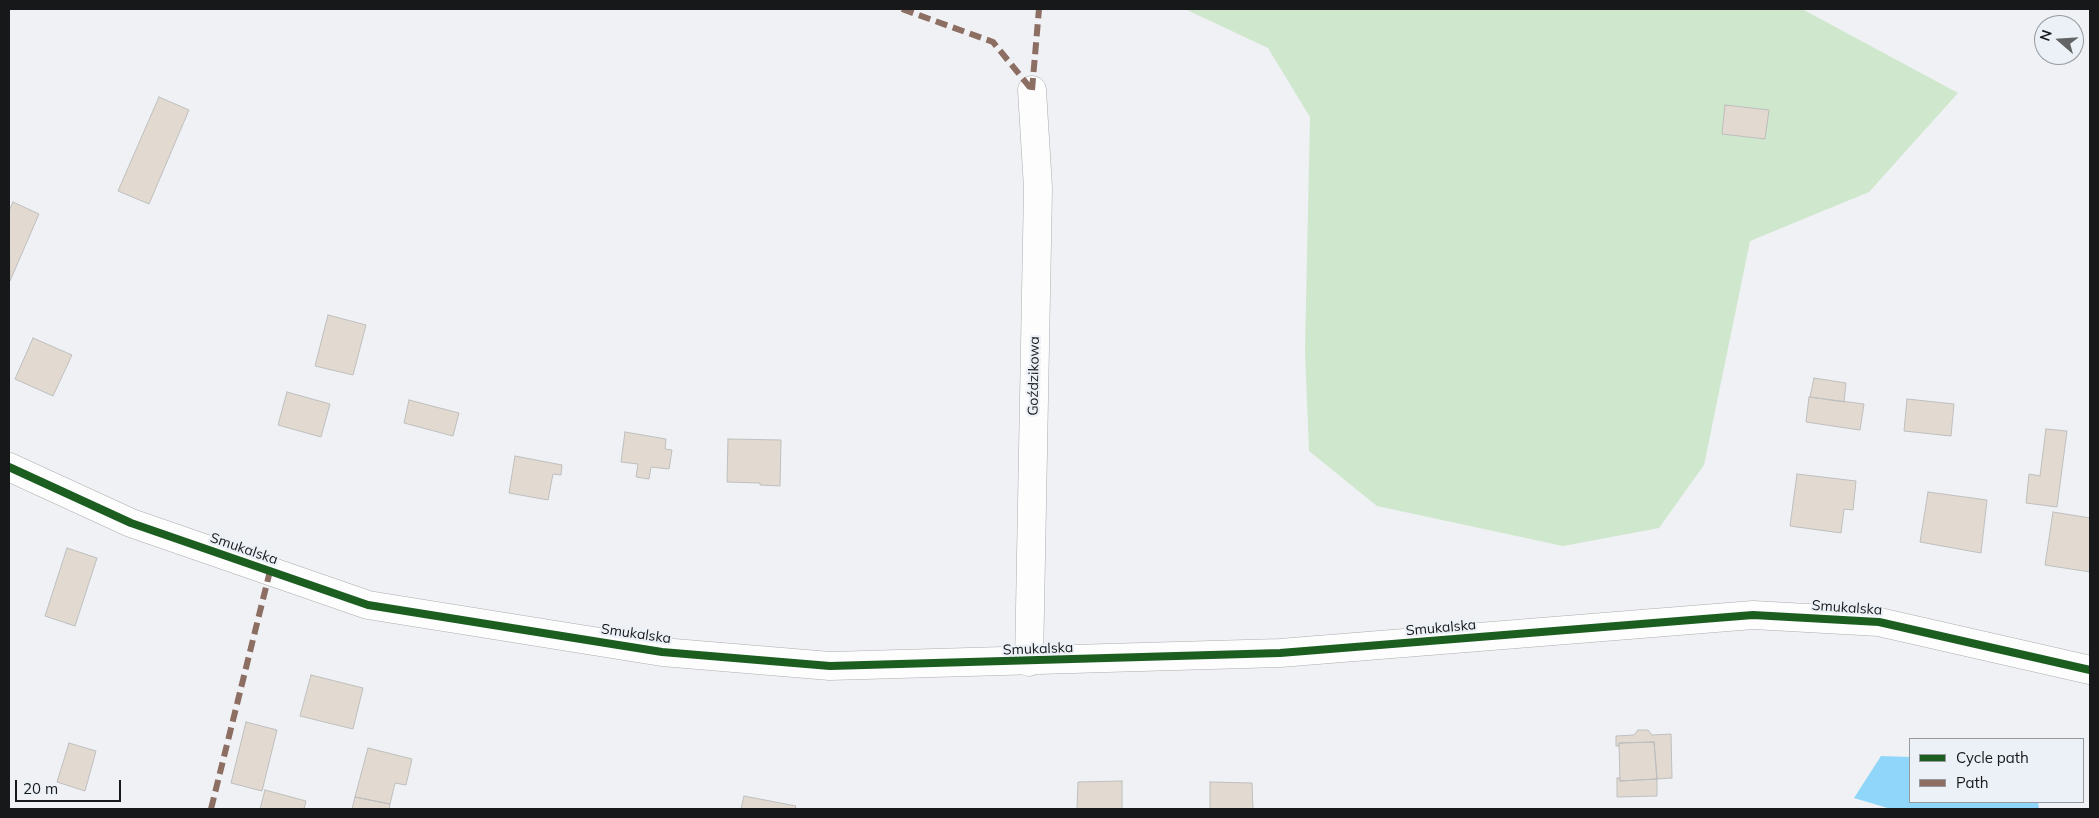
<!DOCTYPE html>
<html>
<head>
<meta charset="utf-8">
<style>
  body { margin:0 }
  #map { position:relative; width:2099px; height:818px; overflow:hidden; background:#eff1f4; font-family:Mulish,sans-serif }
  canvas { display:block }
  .frame { position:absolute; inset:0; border:10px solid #16181a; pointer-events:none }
  .legend { position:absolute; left:1909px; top:738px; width:175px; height:65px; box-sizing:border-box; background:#ecf1f7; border:1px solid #969a9f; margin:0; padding:6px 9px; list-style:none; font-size:15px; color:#16181a }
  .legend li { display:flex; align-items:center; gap:10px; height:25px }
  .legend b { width:25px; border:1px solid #969a9f }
  .north { position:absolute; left:2034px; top:15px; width:50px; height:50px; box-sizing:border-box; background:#ecf1f7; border:1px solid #969a9f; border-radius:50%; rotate:289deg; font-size:14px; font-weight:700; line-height:20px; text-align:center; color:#16181a }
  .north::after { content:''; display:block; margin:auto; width:18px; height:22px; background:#626466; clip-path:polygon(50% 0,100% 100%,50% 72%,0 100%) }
  .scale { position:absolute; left:15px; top:780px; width:106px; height:22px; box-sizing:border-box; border:2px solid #16181a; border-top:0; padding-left:6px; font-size:15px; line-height:18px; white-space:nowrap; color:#16181a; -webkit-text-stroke:4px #ecf1f7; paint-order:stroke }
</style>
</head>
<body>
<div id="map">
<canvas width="2099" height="818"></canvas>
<div class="frame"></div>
<ul class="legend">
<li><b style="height:6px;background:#1b5e20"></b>Cycle path</li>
<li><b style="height:6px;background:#8d6e63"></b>Path</li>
</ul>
<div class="north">N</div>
<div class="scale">20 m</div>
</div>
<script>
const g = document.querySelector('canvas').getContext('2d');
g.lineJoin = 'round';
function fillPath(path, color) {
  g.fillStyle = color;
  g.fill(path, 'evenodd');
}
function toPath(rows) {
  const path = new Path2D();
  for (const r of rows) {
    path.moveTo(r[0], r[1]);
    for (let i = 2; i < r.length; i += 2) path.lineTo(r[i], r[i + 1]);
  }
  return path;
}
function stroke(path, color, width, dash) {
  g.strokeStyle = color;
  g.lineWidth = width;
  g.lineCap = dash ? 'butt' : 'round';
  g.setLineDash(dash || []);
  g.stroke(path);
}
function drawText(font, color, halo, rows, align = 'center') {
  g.font = font + ' Mulish,sans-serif';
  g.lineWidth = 4.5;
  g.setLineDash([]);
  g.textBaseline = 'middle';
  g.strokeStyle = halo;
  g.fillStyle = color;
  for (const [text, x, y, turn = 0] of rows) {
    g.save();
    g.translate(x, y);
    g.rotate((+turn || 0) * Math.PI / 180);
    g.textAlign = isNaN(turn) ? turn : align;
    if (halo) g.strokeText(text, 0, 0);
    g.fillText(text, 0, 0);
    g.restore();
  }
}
const green = toPath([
  [1185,9,1802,9,1958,93,1869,192,1750,241,1704,465,1659,528,1563,546,1377,506,1309,451,1305,351,1310,117,1268,48]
]);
const water = toPath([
  [1881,756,1910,757,1910,802,2038,802,2039,809,1891,809,1854,798]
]);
const building = toPath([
  [159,97,189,110,149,204,118,191,159,97],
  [1725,105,1769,110,1765,139,1722,134,1725,105],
  [13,202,39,214,10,281,9,211,13,202],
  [328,315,366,325,353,375,315,366,328,315],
  [33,338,72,355,53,396,15,379,33,338],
  [1814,378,1846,383,1844,402,1810,397,1814,378],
  [287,392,330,404,321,437,278,425,287,392],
  [1809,397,1864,404,1860,430,1806,422,1809,397],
  [1907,399,1954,404,1951,436,1904,431,1907,399],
  [409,400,459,413,453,436,404,423,409,400],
  [2046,429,2067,431,2057,507,2026,503,2029,474,2040,476,2046,429],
  [625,432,666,439,665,449,672,450,669,469,651,467,649,479,636,477,638,464,621,462,625,432],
  [728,439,781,440,780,486,760,485,760,483,727,482,728,439],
  [515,456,562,465,561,475,553,474,548,500,509,493,515,456],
  [1797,474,1856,481,1853,510,1844,509,1841,533,1790,526,1797,474],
  [1928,492,1987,500,1981,553,1920,542,1928,492],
  [2053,512,2090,518,2090,572,2045,565,2053,512],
  [67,548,97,558,75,626,45,616,67,548],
  [311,675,363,688,353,729,300,716,311,675],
  [246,722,277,730,262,791,231,783,246,722],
  [1638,730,1648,730,1652,735,1671,734,1672,778,1657,779,1654,742,1619,743,1619,746,1616,746,1616,736,1634,735,1638,730],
  [1654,742,1657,779,1620,781,1619,743,1654,742],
  [69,743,96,751,85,791,57,782,69,743],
  [368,748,412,759,406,785,395,783,390,804,355,797,368,748],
  [1617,778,1620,778,1620,781,1657,779,1657,796,1617,797,1617,778],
  [1122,781,1122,809,1077,809,1078,782,1122,781],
  [1210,782,1252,783,1253,809,1210,809,1210,782],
  [265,790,306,801,304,809,260,809,265,790],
  [744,796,796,806,795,809,741,809,744,796],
  [355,797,390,804,389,809,352,809,355,797]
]);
const street = toPath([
  [9,467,131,523,368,605,662,652,830,666,1280,653,1753,615,1879,622,2090,670],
  [1029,662,1038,188,1032,90]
]);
const quiet = toPath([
  [902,9,993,42,1032,90],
  [1032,90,1039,9],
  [211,809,270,571]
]);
const cycleway = toPath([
  [9,467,131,523,368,605,662,652,830,666,1280,653,1753,615,1879,622,2090,670]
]);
const streetNames = [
  ["Goździkowa",1034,376,-89],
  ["Smukalska",244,549,19],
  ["Smukalska",1847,608,4],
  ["Smukalska",1441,628,-5],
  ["Smukalska",636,634,8],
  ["Smukalska",1038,649,-2]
];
fillPath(green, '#cfe7cc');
fillPath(water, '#90d6fa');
fillPath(building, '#e2dad0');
stroke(building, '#bebebe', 1);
stroke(street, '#abadaf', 29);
stroke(street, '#fdfdfd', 28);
stroke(quiet, '#8d6e63', 6, [12, 6]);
stroke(cycleway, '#1b5e20', 8);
drawText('14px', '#16181a', '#ecf1f7', streetNames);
</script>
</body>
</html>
